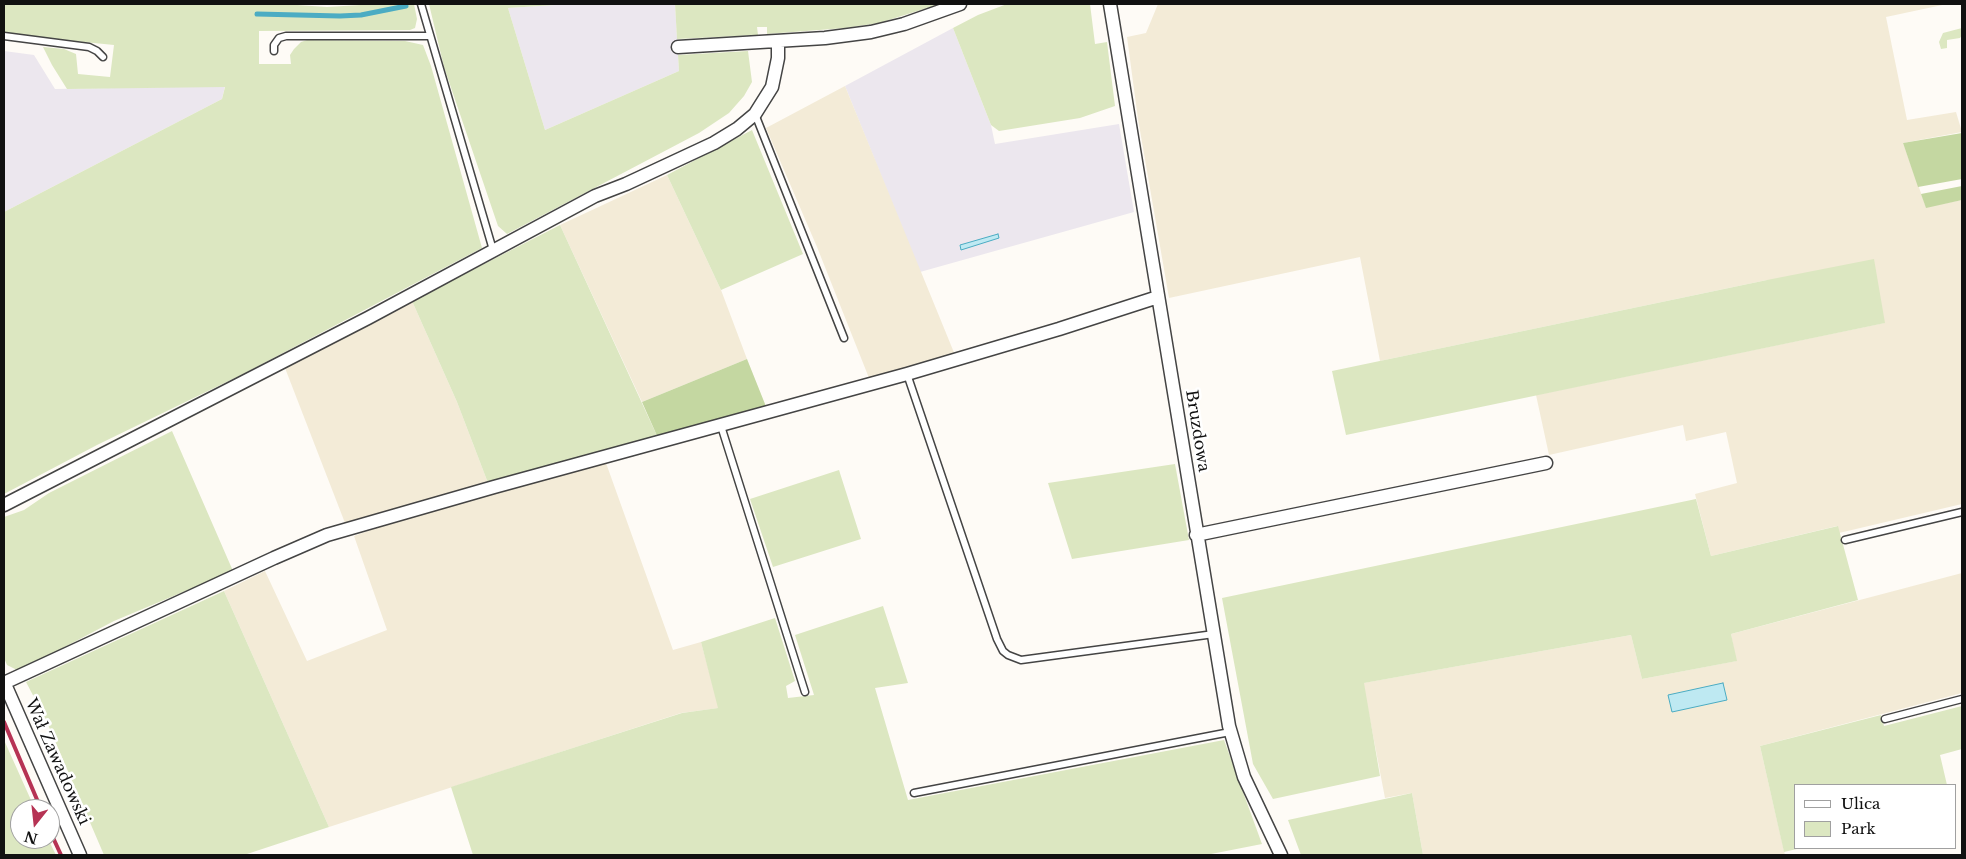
<!DOCTYPE html>
<html>
<head>
<meta charset="utf-8">
<style>
  body { margin:0 }
  #map { position:relative; width:1966px; height:859px; overflow:hidden; background:#fefbf6; font-family:"Libre Baskerville",serif }
  canvas { display:block }
  .frame { position:absolute; inset:0; border:5px solid #111; pointer-events:none }
  .legend { position:absolute; left:1794px; top:784px; width:162px; height:65px; box-sizing:border-box; background:#fff; border:1px solid #a0a0a0; margin:0; padding:6px 9px; list-style:none; font-size:15px; color:#111 }
  .legend li { display:flex; align-items:center; gap:10px; height:25px }
  .legend b { width:25px; border:1px solid #a0a0a0 }
  .north { position:absolute; left:10px; top:799px; width:50px; height:50px; box-sizing:border-box; background:#fff; border:1px solid #a0a0a0; border-radius:50%; rotate:196deg; font-size:14px; font-weight:700; line-height:20px; text-align:center; color:#111 }
  .north::after { content:''; display:block; margin:auto; width:18px; height:22px; background:#b63354; clip-path:polygon(50% 0,100% 100%,50% 72%,0 100%) }
</style>
</head>
<body>
<div id="map">
<canvas width="1966" height="859"></canvas>
<div class="frame"></div>
<ul class="legend">
<li><b style="height:6px;background:#fff"></b>Ulica</li>
<li><b style="height:14px;background:#dce7c1"></b>Park</li>
</ul>
<div class="north">N</div>
</div>
<script>
const g = document.querySelector('canvas').getContext('2d');
g.lineJoin = 'round';
function fillPath(path, color) {
  g.fillStyle = color;
  g.fill(path, 'evenodd');
}
function toPath(rows) {
  const path = new Path2D();
  for (const r of rows) {
    path.moveTo(r[0], r[1]);
    for (let i = 2; i < r.length; i += 2) path.lineTo(r[i], r[i + 1]);
  }
  return path;
}
function stroke(path, color, width, dash) {
  g.strokeStyle = color;
  g.lineWidth = width;
  g.lineCap = dash ? 'butt' : 'round';
  g.setLineDash(dash || []);
  g.stroke(path);
}
function drawText(font, color, halo, rows, align = 'center') {
  g.font = font + ' "Libre Baskerville",serif';
  g.lineWidth = 5;
  g.setLineDash([]);
  g.textBaseline = 'middle';
  g.strokeStyle = halo;
  g.fillStyle = color;
  for (const [text, x, y, turn = 0] of rows) {
    g.save();
    g.translate(x, y);
    g.rotate((+turn || 0) * Math.PI / 180);
    g.textAlign = isNaN(turn) ? turn : align;
    if (halo) g.strokeText(text, 0, 0);
    g.fillText(text, 0, 0);
    g.restore();
  }
}
const industrial = toPath([
  [570,4,675,4,679,71,545,130,508,8],
  [953,28,991,125,995,144,1119,124,1134,212,920,272,845,86],
  [4,51,34,55,55,89,225,86,222,99,4,212]
]);
const farmland = toPath([
  [1158,4,1947,4,1886,17,1907,120,1956,112,1962,132,1903,143,1926,207,1962,200,1962,504,1839,533,1837,526,1711,556,1695,494,1737,483,1726,432,1686,441,1683,425,1549,455,1536,395,1884,323,1767,280,1380,361,1360,257,1169,298,1138,119,1127,37,1146,33],
  [845,86,955,355,869,378,817,247,766,128],
  [667,175,721,290,747,359,642,402,560,225],
  [412,301,457,402,488,483,345,523,285,368,378,320],
  [606,463,673,650,701,642,719,708,681,713,329,827,224,591,265,571,307,661,387,630,354,536,398,520],
  [1962,573,1962,693,1760,746,1785,855,1423,855,1412,793,1385,798,1363,683,1631,635,1642,679,1736,661,1731,634]
]);
const green = toPath([
  [4,4,282,4,327,7,377,4,414,4,417,19,415,28,410,30,259,31,259,64,291,64,290,55,294,49,301,42,307,40,405,41,423,45,431,66,482,248,245,373,97,445,4,494,4,212,222,99,225,87,67,89,52,65,43,47,64,49,76,54,78,74,110,77,114,45,4,34],
  [429,4,570,4,508,8,545,130,679,71,678,55,748,51,752,82,744,96,729,113,699,133,507,234,498,226,444,67],
  [675,4,940,4,879,23,845,28,767,34,767,27,757,27,758,35,677,39],
  [1007,4,1090,4,1095,44,1107,42,1115,106,1080,118,999,131,991,125,953,28,978,15],
  [1962,28,1962,35,1960,38,1947,40,1947,48,1941,49,1939,42,1943,33],
  [752,130,803,254,721,290,667,175],
  [560,225,658,438,488,483,457,402,412,301],
  [1874,259,1885,323,1346,435,1332,371,1767,280],
  [172,431,233,571,114,621,19,671,7,665,4,658,4,517,24,510,49,493],
  [1175,464,1189,540,1072,559,1048,483],
  [839,470,861,539,773,567,750,499],
  [1696,499,1711,556,1838,526,1858,600,1731,634,1737,661,1642,679,1631,635,1364,683,1380,776,1273,799,1253,764,1222,598],
  [224,591,329,827,244,855,104,855,46,720,26,682],
  [883,606,908,683,875,688,908,800,1224,740,1262,844,1206,855,473,855,451,787,682,713,718,708,701,642,775,618,795,681,786,686,788,698,814,695,795,635],
  [1962,706,1962,749,1940,755,1947,785,1795,785,1795,848,1801,848,1784,852,1760,746,1881,715,1884,726],
  [4,740,35,809,20,809,20,839,48,839,56,855,4,855],
  [1412,793,1423,855,1301,855,1288,820]
]);
const forest = toPath([
  [1962,133,1962,179,1918,187,1903,143],
  [1962,186,1962,200,1926,208,1921,194],
  [747,359,767,409,658,438,642,402]
]);
const water = toPath([
  [998,234,999,238,961,250,960,245,998,234],
  [1723,683,1727,700,1672,712,1668,695,1723,683]
]);
const stream = toPath([
  [257,14,340,16,361,15,406,6]
]);
const service = toPath([
  [421,4,493,250],
  [4,36,89,47,97,51,103,57],
  [274,51,274,45,279,38,286,36,430,36],
  [755,114,844,338],
  [907,374,997,639,1003,651,1008,655,1021,660,1214,634],
  [721,426,805,692],
  [1845,540,1962,512],
  [1885,719,1962,699],
  [914,793,1230,732]
]);
const minor = toPath([
  [1110,4,1229,726,1244,777,1281,855],
  [678,47,825,38,871,32,904,24,960,4],
  [4,505,368,318,595,196,626,184,714,143,737,129,755,114,772,87,778,58,778,41],
  [1196,535,1546,463],
  [4,682,80,855],
  [4,683,274,558,327,535,494,487,907,374,1059,329,1158,297]
]);
const rail = toPath([
  [4,722,41,809],
  [50,831,61,855]
]);
const streetNames = [
  ["Bruzdowa",1197,431,81],
  ["Wał Zawadowski",57,762,66]
];
fillPath(industrial, '#ece7ee');
fillPath(farmland, '#f3ebd7');
fillPath(green, '#dce7c1');
fillPath(forest, '#c4d7a1');
fillPath(water, '#bee9f2');
stroke(water, '#4bacc3', 1);
stroke(stream, '#4bacc3', 5);
stroke(service, '#444', 9);
stroke(minor, '#444', 15);
stroke(service, '#fff', 6);
stroke(minor, '#fff', 12);
stroke(rail, '#b63354', 4);
drawText('16px', '#111', '#fff', streetNames);
</script>
</body>
</html>
